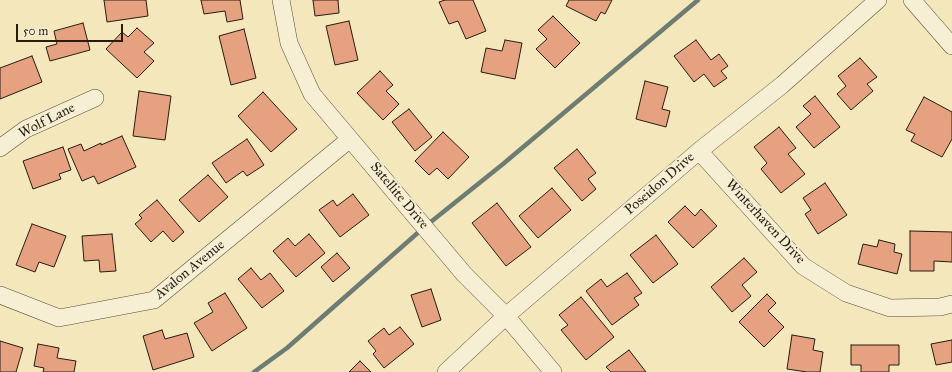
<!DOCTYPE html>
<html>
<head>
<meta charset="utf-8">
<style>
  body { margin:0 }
  #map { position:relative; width:952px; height:372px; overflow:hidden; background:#f3e7bb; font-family:"IM FELL Great Primer",serif }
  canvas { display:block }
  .scale { position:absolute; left:16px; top:24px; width:107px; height:18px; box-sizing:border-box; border:2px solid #281b12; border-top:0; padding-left:5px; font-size:12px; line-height:14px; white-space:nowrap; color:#281b12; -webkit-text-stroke:3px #f7efd3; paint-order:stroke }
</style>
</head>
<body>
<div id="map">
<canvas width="952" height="372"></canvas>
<div class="scale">50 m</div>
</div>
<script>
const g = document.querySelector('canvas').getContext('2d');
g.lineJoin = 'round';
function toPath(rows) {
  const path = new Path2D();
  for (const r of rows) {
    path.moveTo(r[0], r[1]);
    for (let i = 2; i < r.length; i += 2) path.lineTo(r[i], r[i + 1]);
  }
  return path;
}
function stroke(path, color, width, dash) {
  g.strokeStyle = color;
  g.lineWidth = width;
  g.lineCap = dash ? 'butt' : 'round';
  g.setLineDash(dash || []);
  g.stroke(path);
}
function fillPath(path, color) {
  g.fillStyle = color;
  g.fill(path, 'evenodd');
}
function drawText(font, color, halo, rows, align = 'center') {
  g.font = font + ' "IM FELL Great Primer",serif';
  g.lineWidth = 4;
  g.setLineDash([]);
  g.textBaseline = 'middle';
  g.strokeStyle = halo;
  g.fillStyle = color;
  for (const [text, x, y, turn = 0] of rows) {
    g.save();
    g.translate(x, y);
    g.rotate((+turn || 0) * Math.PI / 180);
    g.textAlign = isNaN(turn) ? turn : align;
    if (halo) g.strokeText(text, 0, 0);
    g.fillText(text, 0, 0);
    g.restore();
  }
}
const stream = toPath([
  [427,225,503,164,698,0],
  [254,372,287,348,421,230]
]);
const building = toPath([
  [104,0,146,0,148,16,107,22,104,0],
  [201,0,240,0,243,19,227,22,225,11,204,14,201,0],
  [313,0,338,0,339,13,315,16,313,0],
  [445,0,473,0,486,31,466,39,458,21,449,24,439,2,445,0],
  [569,0,612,0,605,14,601,12,596,21,566,6,569,0],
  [553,16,580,43,555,68,536,49,547,39,538,30,553,16],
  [349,21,358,60,335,65,326,26,349,21],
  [83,23,90,50,50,61,46,47,57,44,54,31,83,23],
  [137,28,154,43,144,52,154,61,137,78,106,49,122,32,128,37,137,28],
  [244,29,256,78,231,85,219,36,244,29],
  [505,40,522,43,515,79,481,72,486,48,502,51,505,40],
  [696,40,711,60,719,54,728,66,721,71,727,78,714,87,704,74,694,82,674,56,696,40],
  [32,56,42,82,0,99,0,68,32,56],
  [860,58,877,77,867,84,873,91,851,110,837,94,846,86,838,76,860,58],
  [380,71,393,85,386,91,399,104,383,120,357,93,380,71],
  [645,81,668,87,662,109,670,111,666,127,636,119,645,81],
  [139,91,171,96,165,140,133,136,139,91],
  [263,92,297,129,271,152,238,116,263,92],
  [815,96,840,127,814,148,796,127,811,114,803,106,815,96],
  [924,97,952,112,952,139,942,157,911,141,915,134,906,130,924,97],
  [409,109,432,137,415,151,392,122,409,109],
  [779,127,796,148,788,154,805,174,781,193,761,169,767,163,754,147,779,127],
  [443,132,469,157,448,179,437,168,429,175,415,161,443,132],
  [122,136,136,167,98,184,94,176,82,181,68,149,81,144,84,151,101,143,101,145,122,136],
  [247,139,264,165,247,176,243,171,226,183,212,163,247,139],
  [63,147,71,170,59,174,61,179,33,189,23,161,63,147],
  [577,149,596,173,588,179,596,189,582,201,554,168,577,149],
  [208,175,228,197,199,222,179,200,208,175],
  [825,183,847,215,818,234,805,214,811,210,803,198,825,183],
  [552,188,571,210,538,238,519,216,552,188],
  [353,194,369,215,340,237,319,210,333,200,337,206,353,194],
  [157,200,184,232,173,242,163,231,151,242,135,224,142,218,139,215,157,200],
  [497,203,531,247,506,266,472,223,497,203],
  [685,206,695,216,701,209,717,226,693,248,668,222,685,206],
  [32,224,66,236,54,267,39,262,35,272,16,265,32,224],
  [910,231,952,232,952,262,934,261,934,271,910,271,910,231],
  [112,234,116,271,100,272,99,260,84,261,82,236,112,234],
  [309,234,325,253,296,277,273,251,288,238,295,246,309,234],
  [656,235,678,264,653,283,630,255,656,235],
  [879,240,895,244,894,252,902,254,897,274,858,264,863,244,877,247,879,240],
  [337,253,350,268,333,282,321,267,337,253],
  [744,258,757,272,742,285,751,296,732,312,711,287,744,258],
  [251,268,261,280,270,273,284,291,262,308,238,279,251,268],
  [627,273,642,293,634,298,639,305,612,325,586,291,601,279,607,287,627,273],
  [431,289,441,320,422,327,411,295,431,289],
  [225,293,247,328,212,351,194,323,213,312,208,303,225,293],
  [767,294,776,303,768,311,784,327,764,347,739,322,767,294],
  [581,297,614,337,586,360,561,330,568,325,559,315,581,297],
  [400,327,414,344,384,368,373,354,376,351,368,341,384,328,389,335,400,327],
  [162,330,165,339,187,333,194,357,153,370,143,336,162,330],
  [792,335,815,339,813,350,823,352,820,372,807,372,787,369,792,335],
  [952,340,952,362,936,365,931,344,952,340],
  [0,341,23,348,16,372,0,372,0,341],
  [38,344,59,348,57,358,76,361,74,372,43,372,44,368,34,366,38,344],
  [851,345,899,345,899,365,889,365,889,372,861,372,861,365,851,365,851,345],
  [629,350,646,372,611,372,606,367,629,350],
  [360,361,371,372,349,372,360,361]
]);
const minor = toPath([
  [281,0,289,43,312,94,464,274,506,316,553,372],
  [912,0,952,46],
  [0,148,26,129,95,98],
  [699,151,803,266,846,293,890,308,940,307,952,304],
  [0,295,59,318,154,300,350,139],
  [446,372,506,316,699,151,782,85,878,0]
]);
const streetNames = [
  ["Wolf Lane",47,121,-27],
  ["Poseidon Drive",660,184,-41],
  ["Satellite Drive",399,196,50],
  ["Winterhaven Drive",765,222,47],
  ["Avalon Avenue",190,270,-39]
];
stroke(stream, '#6d7d73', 4.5);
fillPath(building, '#e6a280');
stroke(building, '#281b12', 1);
stroke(minor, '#5b4e3c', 18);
stroke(minor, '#f7efd3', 17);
drawText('14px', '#281b12', '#f7efd3', streetNames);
</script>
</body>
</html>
